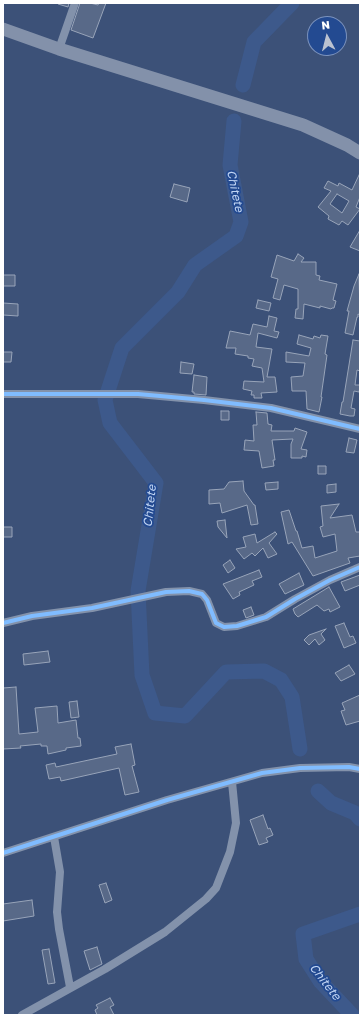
<!DOCTYPE html>
<html>
<head>
<meta charset="utf-8">
<style>
  body { margin:0 }
  #map { position:relative; width:363px; height:1018px; overflow:hidden; background:#3c5178; font-family:"Golos Text",sans-serif }
  canvas { display:block }
  .frame { position:absolute; inset:0; border:4px solid #fff; pointer-events:none }
  .north { position:absolute; left:307px; top:16px; width:40px; height:40px; box-sizing:border-box; background:#234a91; border:1px solid #7b92bd; border-radius:50%; rotate:353deg; font-size:11px; font-weight:700; line-height:16px; text-align:center; color:#fff }
  .north::after { content:''; display:block; margin:auto; width:14px; height:18px; background:#bbc2d0; clip-path:polygon(50% 0,100% 100%,50% 72%,0 100%) }
</style>
</head>
<body>
<div id="map">
<canvas width="363" height="1018"></canvas>
<div class="frame"></div>
<div class="north">N</div>
</div>
<script>
const g = document.querySelector('canvas').getContext('2d');
g.lineJoin = 'round';
function toPath(rows) {
  const path = new Path2D();
  for (const r of rows) {
    path.moveTo(r[0], r[1]);
    for (let i = 2; i < r.length; i += 2) path.lineTo(r[i], r[i + 1]);
  }
  return path;
}
function stroke(path, color, width, dash) {
  g.strokeStyle = color;
  g.lineWidth = width;
  g.lineCap = dash ? 'butt' : 'round';
  g.setLineDash(dash || []);
  g.stroke(path);
}
function fillPath(path, color) {
  g.fillStyle = color;
  g.fill(path, 'evenodd');
}
function drawText(font, color, halo, rows, align = 'center') {
  g.font = font + ' "Golos Text",sans-serif';
  g.lineWidth = 3.5;
  g.setLineDash([]);
  g.textBaseline = 'middle';
  g.strokeStyle = halo;
  g.fillStyle = color;
  for (const [text, x, y, turn = 0] of rows) {
    g.save();
    g.translate(x, y);
    g.rotate((+turn || 0) * Math.PI / 180);
    g.textAlign = isNaN(turn) ? turn : align;
    if (halo) g.strokeText(text, 0, 0);
    g.fillText(text, 0, 0);
    g.restore();
  }
}
const river = toPath([
  [243,85,254,42,292,3],
  [234,121,230,165,241,222,236,236,195,265,178,292,122,348,105,400,110,423,156,483,138,591,142,675,155,713,185,716,226,672,264,671,281,680,292,697,300,749],
  [318,791,331,803,355,813,360,819],
  [352,1015,320,981,306,959,303,934,360,914]
]);
const building = toPath([
  [58,3,69,3,68,7,58,4,58,3],
  [80,3,90,3,98,5,99,3,106,3,93,38,71,30,80,3],
  [360,173,360,197,356,207,360,209,348,225,342,221,339,225,328,219,329,216,318,207,331,191,324,188,328,181,338,186,339,183,352,190,360,173],
  [337,194,349,201,342,213,330,204,337,194],
  [174,184,190,188,187,202,170,197,174,184],
  [360,230,360,251,350,247,360,230],
  [298,254,304,258,301,262,316,262,316,275,320,276,319,280,337,284,333,300,336,301,334,308,332,308,331,309,320,306,320,308,304,304,303,319,295,318,296,309,298,309,298,289,284,285,280,300,273,298,278,279,271,277,277,255,294,261,298,254],
  [359,274,360,315,358,314,358,317,357,317,353,335,345,333,349,311,347,311,354,286,359,274],
  [3,275,15,275,15,286,3,286,3,275],
  [258,300,271,303,269,311,256,308,258,300],
  [3,303,18,304,18,316,3,315,3,303],
  [269,316,277,318,274,331,279,332,277,338,258,333,256,347,272,349,267,377,275,377,277,392,261,393,262,398,254,398,254,395,251,395,252,391,243,389,244,381,264,382,262,368,252,366,254,359,248,358,248,356,235,354,236,348,226,348,230,331,250,335,253,324,267,327,269,316],
  [299,335,313,339,314,336,320,338,321,335,328,336,325,354,327,355,321,397,322,397,319,412,307,409,306,391,292,391,291,377,303,376,305,363,286,362,286,352,309,356,311,348,297,344,299,335],
  [353,340,360,341,360,371,357,370,355,385,360,385,360,387,359,392,354,391,351,408,355,409,354,416,350,416,340,414,342,402,343,402,353,340],
  [3,352,12,352,11,362,3,362,3,352],
  [181,362,194,364,192,374,180,373,181,362],
  [194,375,207,377,206,395,194,394,194,392,192,392,194,375],
  [221,411,229,411,229,420,221,420,221,411],
  [256,412,267,413,268,424,272,425,271,431,294,431,295,428,307,432,301,449,307,450,306,457,302,456,302,458,291,458,291,444,293,439,272,440,275,460,273,460,274,466,262,468,259,451,244,450,245,440,254,441,253,425,257,425,256,412],
  [349,438,357,440,354,453,346,452,349,438],
  [318,466,326,466,326,474,318,474,318,466],
  [243,481,244,491,254,505,255,505,258,524,251,525,247,505,222,513,220,503,209,504,209,490,224,489,229,482,243,481],
  [278,482,278,489,266,490,265,483,278,482],
  [336,484,336,492,327,493,327,485,336,484],
  [339,504,330,518,352,515,356,532,360,532,360,556,348,558,350,563,313,576,292,542,288,544,281,512,289,510,296,531,297,531,302,548,313,546,315,558,337,551,335,534,323,537,320,527,323,526,321,506,339,504],
  [225,520,227,538,218,527,217,521,225,520],
  [3,527,12,527,12,537,3,537,3,527],
  [275,532,277,534,269,543,277,554,268,558,263,548,255,556,252,553,244,559,236,549,246,547,243,537,255,534,257,543,275,532],
  [230,560,235,568,228,573,223,565,230,560],
  [259,570,262,577,252,581,254,585,239,592,240,595,233,599,223,584,259,570],
  [299,573,304,585,285,594,279,584,299,573],
  [360,575,360,585,345,591,341,582,360,575],
  [329,587,340,607,330,612,329,609,324,611,317,605,298,617,295,614,293,609,329,587],
  [251,607,254,615,246,618,243,610,251,607],
  [344,623,350,637,353,636,356,643,344,648,335,626,344,623],
  [326,629,321,634,325,640,319,645,315,639,309,645,304,640,309,635,326,629],
  [48,651,50,662,24,665,23,654,48,651],
  [349,665,355,674,341,681,335,673,349,665],
  [16,687,19,734,38,732,35,708,57,706,58,723,76,720,78,738,80,738,81,746,66,748,66,750,48,754,47,746,41,746,41,744,20,746,21,748,3,749,3,688,16,687],
  [360,695,360,721,346,725,341,711,345,710,342,703,360,695],
  [77,701,79,717,71,718,69,702,77,701],
  [131,744,135,765,132,766,139,792,125,795,119,768,61,781,60,777,49,779,46,765,55,763,56,767,117,754,115,747,131,744],
  [263,815,268,829,270,828,273,835,266,838,268,842,259,845,250,820,263,815],
  [106,883,112,900,105,903,99,885,106,883],
  [32,900,34,916,3,921,3,904,32,900],
  [97,947,102,964,90,970,84,951,97,947],
  [49,949,55,983,48,984,42,950,49,949],
  [110,998,114,1005,110,1007,114,1015,97,1015,95,1010,98,1008,96,1005,110,998]
]);
const street = toPath([
  [59,49,75,3],
  [3,394,138,394,204,400,271,408,360,429],
  [3,623,32,616,92,608,166,592,189,591,202,594,207,600,216,623,224,627,237,626,266,617,295,599,330,580,360,567],
  [54,837,60,872,57,912,59,929,70,987],
  [3,853,167,800,262,773,300,768,349,767,360,769],
  [22,1015,105,969,165,932,206,899,216,888,230,852,236,823,232,782]
]);
const primary = toPath([
  [3,29,59,49,303,125,347,145,360,153]
]);
const cycleway = toPath([
  [3,394,138,394,204,400,271,408,360,429],
  [3,623,32,616,92,608,166,592,189,591,202,594,207,600,216,623,224,627,237,626,266,617,295,599,330,580,360,567],
  [3,853,167,800,262,773,300,768,349,767,360,769]
]);
const waterNames = [
  ["Chitete",235,191,78],
  ["Chitete",150,506,-84],
  ["Chitete",325,982,52]
];
stroke(river, '#3d598b', 15);
fillPath(building, '#586988');
stroke(building, '#98a4b9', 1);
stroke(street, '#8392ab', 8);
stroke(primary, '#8391aa', 13);
stroke(cycleway, '#80bcff', 4);
drawText('italic 12px', '#c0d4f3', '#234a91', waterNames);
</script>
</body>
</html>
